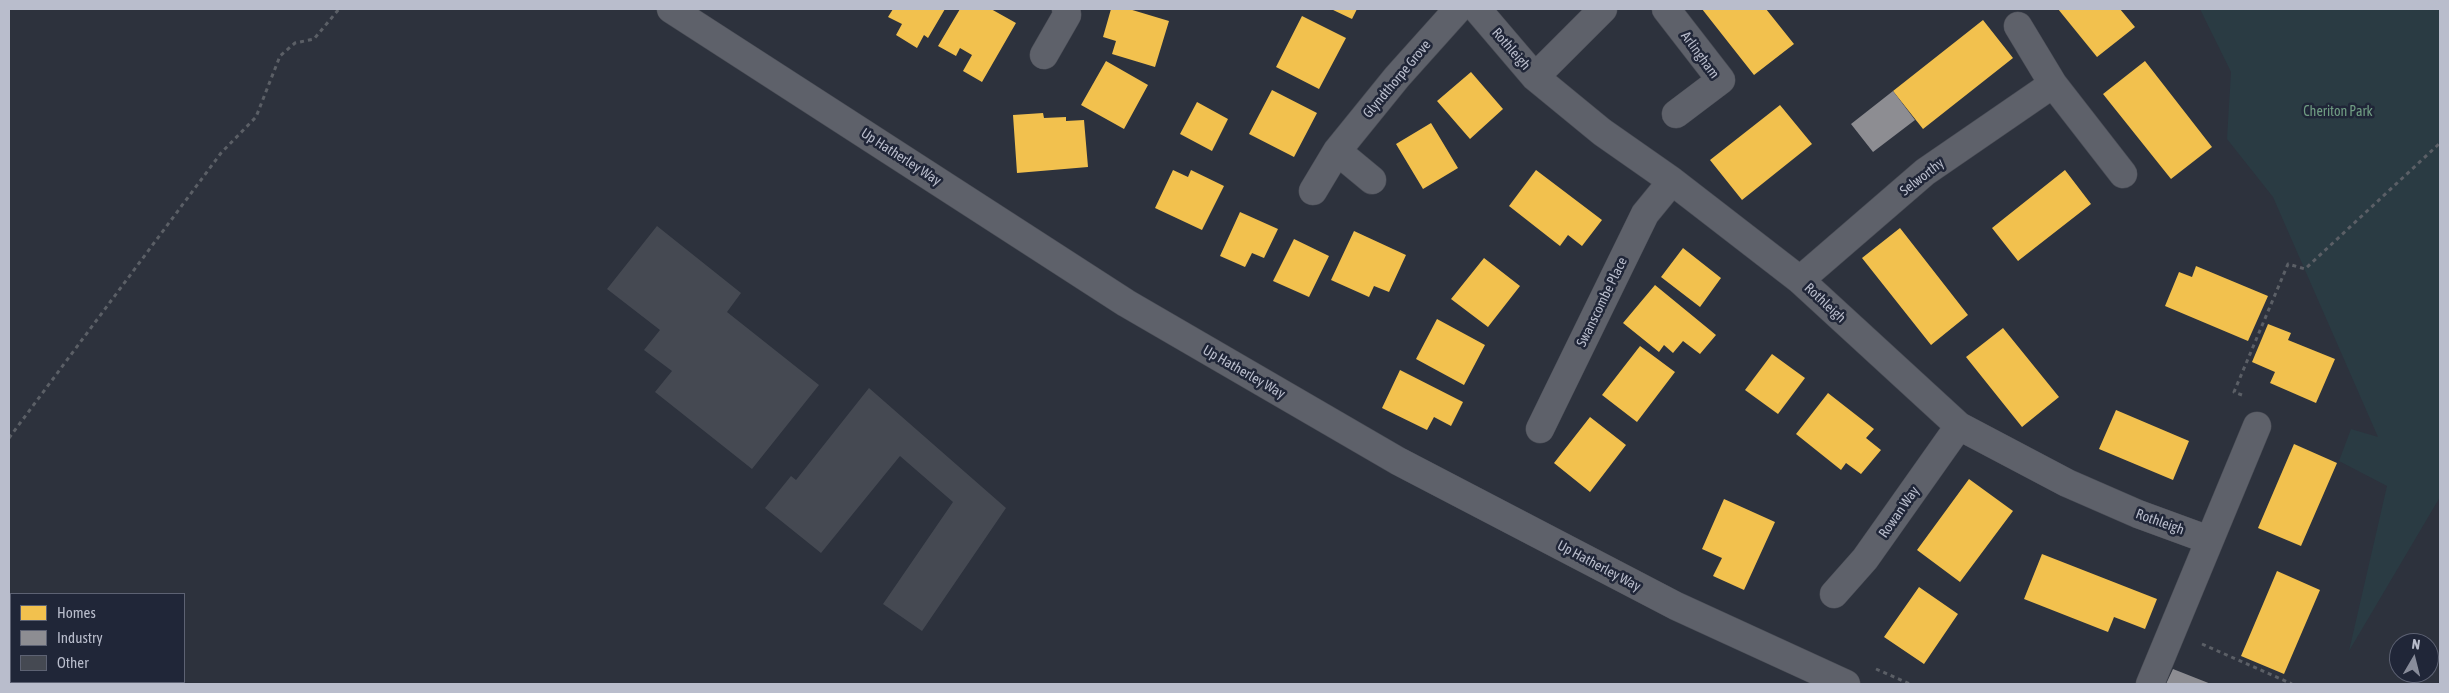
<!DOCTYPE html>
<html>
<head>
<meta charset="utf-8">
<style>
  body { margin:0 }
  #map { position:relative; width:2449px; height:693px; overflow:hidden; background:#2d323d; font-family:"Asap Condensed",sans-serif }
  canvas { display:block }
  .frame { position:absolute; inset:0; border:10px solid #b9bdcc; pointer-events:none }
  .legend { position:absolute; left:10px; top:593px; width:175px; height:90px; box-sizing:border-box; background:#202638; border:1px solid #5d6273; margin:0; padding:6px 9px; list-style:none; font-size:15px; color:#b9bdcc }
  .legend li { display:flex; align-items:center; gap:10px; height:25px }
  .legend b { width:25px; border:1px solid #5d6273 }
  .north { position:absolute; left:2389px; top:633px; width:50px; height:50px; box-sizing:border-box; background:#202638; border:1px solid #5d6273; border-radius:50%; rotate:8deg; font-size:14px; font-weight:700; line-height:20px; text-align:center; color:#b9bdcc }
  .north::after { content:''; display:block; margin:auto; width:18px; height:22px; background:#888c9a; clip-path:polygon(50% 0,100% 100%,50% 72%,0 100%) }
</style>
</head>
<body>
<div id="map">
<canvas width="2449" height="693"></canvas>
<div class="frame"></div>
<ul class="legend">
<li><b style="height:14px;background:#f2c14e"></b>Homes</li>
<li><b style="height:14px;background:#8d8d92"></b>Industry</li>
<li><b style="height:14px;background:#454952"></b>Other</li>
</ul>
<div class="north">N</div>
</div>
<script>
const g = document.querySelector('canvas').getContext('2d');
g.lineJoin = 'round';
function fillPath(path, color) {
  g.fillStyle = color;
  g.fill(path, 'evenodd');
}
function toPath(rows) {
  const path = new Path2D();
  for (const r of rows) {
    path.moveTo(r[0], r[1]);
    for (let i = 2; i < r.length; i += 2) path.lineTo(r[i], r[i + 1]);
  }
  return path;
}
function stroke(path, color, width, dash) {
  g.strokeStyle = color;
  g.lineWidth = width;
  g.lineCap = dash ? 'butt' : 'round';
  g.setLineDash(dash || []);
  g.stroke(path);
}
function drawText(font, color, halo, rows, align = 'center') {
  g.font = font + ' "Asap Condensed",sans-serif';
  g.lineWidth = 5;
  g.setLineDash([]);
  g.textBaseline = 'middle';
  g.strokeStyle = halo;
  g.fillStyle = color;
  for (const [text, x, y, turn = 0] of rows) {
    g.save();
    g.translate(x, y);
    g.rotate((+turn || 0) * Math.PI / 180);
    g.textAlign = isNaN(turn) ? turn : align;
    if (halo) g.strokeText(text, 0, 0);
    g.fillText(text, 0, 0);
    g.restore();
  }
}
const green = toPath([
  [2200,9,2440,9,2440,497,2349,651,2387,486,2339,461,2351,429,2378,437,2273,197,2227,139,2231,72]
]);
const homes = toPath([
  [893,9,945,9,928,38,924,35,917,48,896,35,902,24,888,17],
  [960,9,991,9,1016,23,982,82,963,71,972,55,960,48,956,56,938,46],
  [1111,9,1129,9,1169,21,1155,67,1112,54,1116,41,1103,37],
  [1331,9,1357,9,1352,19],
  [1702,9,1766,9,1794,44,1754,75],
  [2058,9,2120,9,2135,27,2097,57],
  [1302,16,1346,38,1319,89,1276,67],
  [1983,20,2013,58,1923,129,1893,91],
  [1106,61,1148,85,1124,129,1081,105],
  [2145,61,2212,147,2171,179,2103,94],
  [1471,72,1503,109,1470,139,1437,101],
  [1272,90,1317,113,1294,157,1249,134],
  [1197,102,1228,119,1212,151,1180,134],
  [1780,105,1812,144,1742,200,1710,160],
  [1043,113,1044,118,1066,117,1066,121,1084,120,1088,167,1017,173,1013,115],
  [1431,123,1458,168,1423,189,1396,144],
  [1173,170,1188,177,1191,170,1224,186,1202,230,1155,208],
  [1536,170,1602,220,1582,246,1568,235,1560,246,1509,206],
  [2065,170,2091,204,2018,261,1992,228],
  [1240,212,1278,229,1264,258,1252,253,1245,267,1220,256],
  [1900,228,1968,315,1931,345,1862,258],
  [1354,231,1406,255,1389,292,1374,286,1369,297,1331,280],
  [1294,239,1329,256,1309,297,1273,281],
  [1683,248,1721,278,1700,307,1661,277],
  [1484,258,1520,286,1488,327,1451,299],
  [2196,266,2268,296,2248,341,2165,306,2179,272,2192,277],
  [1655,285,1716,335,1700,354,1683,341,1673,353,1664,345,1659,352,1623,323],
  [1437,319,1485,345,1464,385,1416,359],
  [2268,324,2291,333,2288,340,2335,359,2316,403,2270,383,2275,372,2252,362],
  [2003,328,2059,397,2022,427,1966,357],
  [1640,346,1675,372,1637,422,1602,395],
  [1772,354,1805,378,1778,414,1745,390],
  [1400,370,1463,402,1451,426,1434,417,1427,430,1382,408],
  [1828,393,1874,429,1866,438,1881,450,1861,474,1846,463,1841,470,1796,434],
  [2116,410,2189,441,2173,480,2099,449],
  [1590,417,1626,445,1590,492,1554,463],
  [2294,444,2337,463,2301,546,2258,528],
  [1969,479,2013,511,1960,582,1917,550],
  [1724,499,1775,522,1744,590,1713,576,1722,558,1702,549],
  [2042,554,2157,599,2145,629,2114,617,2108,632,2024,599],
  [2277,571,2320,590,2284,674,2241,656],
  [1919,587,1958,614,1924,664,1884,637]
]);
const industry = toPath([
  [1893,91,1915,120,1873,152,1851,124],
  [2173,669,2211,684,2166,684]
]);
const building = toPath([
  [657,226,741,293,727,312,819,385,752,469,655,392,672,371,644,350,660,330,607,289],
  [869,388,1006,508,922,631,883,604,953,502,900,456,821,553,765,508,791,476,796,480]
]);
const path = toPath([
  [2242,395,2234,392,2288,264,2305,269,2440,143],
  [9,438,221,153,256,117,280,56,295,43,314,39,339,9],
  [2202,644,2292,684],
  [1876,669,1910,684]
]);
const minor = toPath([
  [1477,9,1535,77,1602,132,1672,181,1800,280,1959,426,2067,483,2138,514,2209,540],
  [1666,9,1721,80,1676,114],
  [2018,26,2053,84,2123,174],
  [1044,55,1067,15,1066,9],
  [1535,77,1603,9],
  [1337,151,1372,180],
  [1313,191,1337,151,1397,77,1458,9],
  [1800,280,1925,172,2053,84],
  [1540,429,1645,214,1672,181],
  [1834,594,1865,559,1959,426],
  [2150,684,2257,426]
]);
const tertiary = toPath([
  [671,9,1126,303,1398,461,1676,606,1846,684]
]);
const streetNames = [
  ["Rothleigh",1511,49,49],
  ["Arlingham",1700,55,54],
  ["Glyndthorpe Grove",1397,79,-50],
  ["Up Hatherley Way",901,157,33],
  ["Selworthy",1922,177,-38],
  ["Swanscombe Place",1602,302,-64],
  ["Rothleigh",1825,303,43],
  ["Up Hatherley Way",1244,372,30],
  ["Rowan Way",1899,512,-55],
  ["Rothleigh",2160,522,20],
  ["Up Hatherley Way",1599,566,28]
];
const parkNames = [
  ["Cheriton Park",2338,112]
];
fillPath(green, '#2a3b43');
fillPath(homes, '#f2c14e');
fillPath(industry, '#8d8d92');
fillPath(building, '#454952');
stroke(minor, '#4a4d56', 29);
stroke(tertiary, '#4a4d56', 29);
stroke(path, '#5b5f66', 3, [4, 4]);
stroke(minor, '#5e616a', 28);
stroke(tertiary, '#5e616a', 28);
drawText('14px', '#b9bdcc', '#202638', streetNames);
drawText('14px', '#709d83', '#202638', parkNames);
</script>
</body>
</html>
